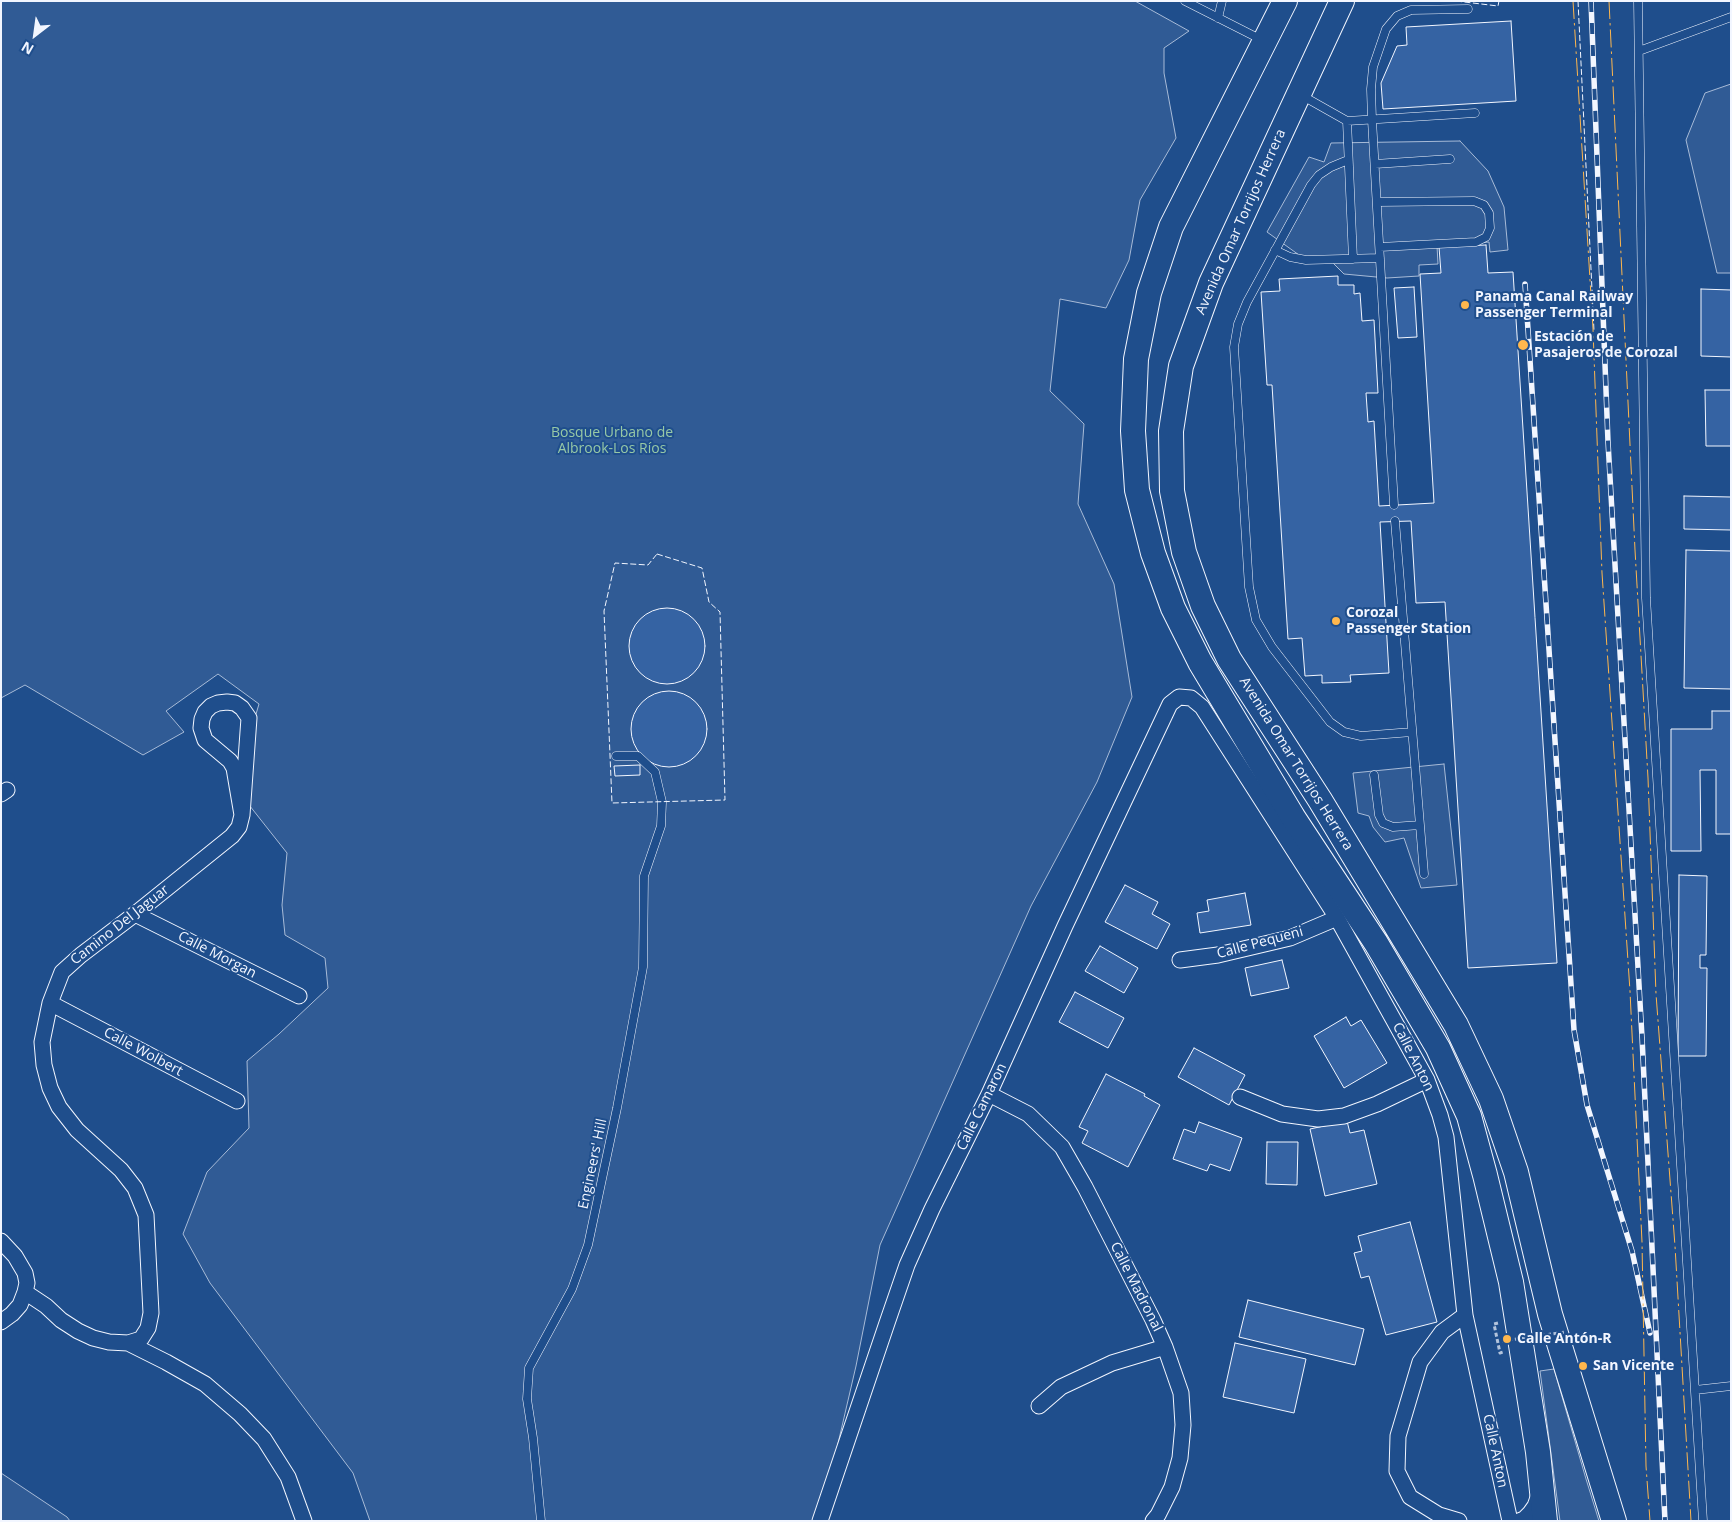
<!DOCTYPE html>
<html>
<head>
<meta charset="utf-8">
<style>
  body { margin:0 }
  #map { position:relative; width:1732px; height:1522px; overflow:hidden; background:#1f4e8c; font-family:"Open Sans",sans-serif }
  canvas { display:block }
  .frame { position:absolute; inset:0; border:2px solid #f2f6ff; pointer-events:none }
  .north { position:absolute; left:10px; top:10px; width:50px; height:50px; -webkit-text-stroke:4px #1f4e8c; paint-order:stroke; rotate:210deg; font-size:14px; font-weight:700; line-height:20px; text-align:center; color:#f2f6ff }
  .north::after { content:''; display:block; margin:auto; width:18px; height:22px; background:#f2f6ff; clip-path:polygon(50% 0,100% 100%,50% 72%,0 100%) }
</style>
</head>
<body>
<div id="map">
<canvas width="1732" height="1522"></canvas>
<div class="frame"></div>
<div class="north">N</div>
</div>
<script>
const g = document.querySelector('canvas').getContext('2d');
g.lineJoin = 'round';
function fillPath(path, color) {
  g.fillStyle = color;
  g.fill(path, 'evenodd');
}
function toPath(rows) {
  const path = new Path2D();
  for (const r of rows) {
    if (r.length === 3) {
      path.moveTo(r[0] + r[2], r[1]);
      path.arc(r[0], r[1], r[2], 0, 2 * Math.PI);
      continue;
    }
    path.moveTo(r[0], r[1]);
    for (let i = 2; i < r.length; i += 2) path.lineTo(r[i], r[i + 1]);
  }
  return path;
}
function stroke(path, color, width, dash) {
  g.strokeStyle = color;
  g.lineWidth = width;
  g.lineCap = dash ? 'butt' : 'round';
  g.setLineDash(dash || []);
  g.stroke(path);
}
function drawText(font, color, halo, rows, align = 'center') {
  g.font = font + ' "Open Sans",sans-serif';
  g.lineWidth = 4;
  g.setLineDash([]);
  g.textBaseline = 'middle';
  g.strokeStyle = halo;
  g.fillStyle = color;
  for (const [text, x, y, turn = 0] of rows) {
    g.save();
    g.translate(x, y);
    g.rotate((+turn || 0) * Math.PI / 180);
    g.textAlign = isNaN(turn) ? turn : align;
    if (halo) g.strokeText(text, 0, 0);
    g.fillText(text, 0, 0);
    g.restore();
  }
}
const built = toPath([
  [1,1,1135,1,1189,31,1164,48,1164,73,1176,138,1140,200,1129,260,1106,308,1060,299,1050,391,1084,424,1078,504,1114,584,1132,697,1097,782,1031,906,880,1245,856,1366,820,1521,370,1521,353,1473,210,1283,183,1234,207,1172,249,1128,247,1061,279,1034,328,988,325,958,285,935,282,905,287,853,242,796,247,744,259,704,218,674,166,711,184,732,143,755,25,685,1,698,1,1],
  [1731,84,1731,273,1717,273,1686,140,1705,93,1731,84],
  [1460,141,1488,171,1504,207,1508,250,1490,252,1489,242,1437,246,1438,264,1419,265,1419,276,1387,278,1344,274,1330,260,1306,260,1267,232,1309,157,1324,162,1331,143,1460,141],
  [1444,764,1457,885,1421,888,1404,838,1385,842,1373,827,1369,816,1358,813,1353,773,1444,764],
  [1554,1369,1586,1479,1599,1521,1560,1521,1540,1371,1554,1369],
  [1,1473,67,1517,70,1521,1,1521,1,1473]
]);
const building = toPath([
  [1511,21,1516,101,1383,109,1381,83,1397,46,1407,45,1406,27,1511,21],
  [1486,245,1488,273,1513,272,1557,963,1468,968,1445,602,1416,603,1411,521,1380,522,1389,673,1350,675,1351,682,1322,683,1322,675,1305,676,1302,638,1288,639,1272,385,1267,385,1261,292,1280,291,1279,279,1338,276,1338,285,1354,285,1354,294,1360,293,1362,321,1374,320,1378,393,1366,393,1368,422,1374,421,1379,506,1434,503,1420,274,1441,273,1439,247,1486,245],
  [1414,287,1417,337,1398,338,1394,288,1414,287],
  [1701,289,1731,290,1731,357,1701,356,1701,289],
  [1705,390,1731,390,1731,446,1706,446,1705,390],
  [1684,496,1731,497,1731,530,1684,529,1684,496],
  [1686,550,1731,551,1731,689,1684,688,1686,550],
  [667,646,38],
  [669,729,38],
  [1712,711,1731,711,1731,834,1716,834,1716,770,1700,770,1701,851,1671,851,1671,729,1712,729,1712,711],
  [640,765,640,775,615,776,614,766,640,765],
  [1679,875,1707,876,1706,955,1700,955,1700,968,1707,968,1706,1056,1678,1056,1679,875],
  [1125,885,1158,902,1152,914,1170,924,1157,949,1105,922,1125,885],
  [1245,893,1251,925,1200,933,1197,913,1209,911,1207,900,1245,893],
  [1100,946,1138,968,1124,993,1085,971,1100,946],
  [1282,960,1289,988,1251,996,1245,968,1282,960],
  [1075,992,1124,1018,1108,1048,1059,1022,1075,992],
  [1346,1017,1351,1026,1361,1020,1387,1063,1344,1088,1314,1036,1346,1017],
  [1194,1048,1245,1075,1229,1105,1178,1077,1194,1048],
  [1106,1074,1145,1094,1144,1096,1160,1105,1128,1167,1082,1143,1088,1131,1079,1127,1106,1074],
  [1347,1121,1350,1133,1364,1130,1377,1184,1325,1196,1310,1129,1347,1121],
  [1199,1122,1242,1138,1230,1171,1210,1164,1207,1171,1173,1159,1184,1129,1195,1133,1199,1122],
  [1267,1142,1298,1142,1297,1185,1266,1184,1267,1142],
  [1410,1222,1437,1322,1386,1335,1369,1276,1361,1278,1354,1253,1362,1251,1358,1236,1410,1222],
  [1248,1300,1364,1329,1355,1365,1239,1337,1248,1300],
  [1235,1343,1306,1359,1294,1413,1223,1397,1235,1343]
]);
const path = toPath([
  [1498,1323,1494,1324,1500,1353,1503,1352]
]);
const lane = toPath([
  [1185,1,1262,40],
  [1638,1,1646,598,1703,1521],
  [1218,18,1222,1],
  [1639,51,1731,17],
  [1301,95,1347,121,1475,113],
  [1347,121,1353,259],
  [1348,160,1331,167,1319,175,1311,185,1247,302,1238,324,1234,347,1249,587,1256,620,1272,647,1330,722,1344,732,1361,736,1412,732],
  [1375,164,1450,159],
  [1377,202,1474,201,1484,205,1489,213,1490,228,1486,237,1476,242,1380,247],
  [1275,250,1290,257,1306,260,1380,258],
  [1394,505,1372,120,1371,89,1373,67,1386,29,1397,16,1411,10,1468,9],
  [1395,521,1424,874],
  [1374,775,1379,815,1383,823,1393,827,1420,825],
  [1695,1390,1731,1386],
  [541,1521,533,1438,527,1399,529,1368,572,1289,588,1245,617,1108,643,967,644,876,661,826,662,802,655,772,638,756,616,756]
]);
const street = toPath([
  [227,702,235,703,242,708,249,718,242,815,234,768,230,761,205,740,201,728,202,719,205,712,211,706,218,703,227,702],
  [1,794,7,790],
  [135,914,299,996],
  [1180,960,1218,955,1290,938,1337,918],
  [50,1003,237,1101],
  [989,1094,1028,1114,1062,1147,1085,1187,1153,1320,1165,1347,1181,1393,1183,1425,1180,1458,1172,1487,1158,1515,1153,1521],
  [1240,1097,1282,1114,1318,1119,1344,1116,1377,1104,1427,1080],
  [1,1241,15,1256,25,1273,27,1283,25,1292,46,1306,61,1320,78,1331,93,1338,109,1342,128,1343,166,1362,205,1384,240,1414,264,1439,288,1477,304,1521],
  [1,1322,12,1314,20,1305,25,1292],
  [128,1343,141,1339,148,1328,151,1313,146,1215,135,1188,121,1170,77,1130,59,1107,50,1088,44,1065,42,1042,50,1003,62,972,81,955,135,914,232,836,239,827,242,815],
  [1039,1406,1061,1387,1112,1363,1165,1347],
  [820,1521,887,1323,907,1265,932,1209,989,1094,1065,926,1170,704,1179,697,1191,698,1202,707,1337,918,1427,1080,1440,1115,1446,1137,1465,1315,1510,1521],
  [1459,1521,1439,1515,1410,1497,1397,1471,1398,1436,1420,1362,1442,1332,1465,1315],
  [1519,1521,1524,1519,1530,1513,1535,1506,1540,1492]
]);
const primary = toPath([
  [1285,1,1171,227,1149,293,1136,359,1133,431,1137,490,1153,553,1173,608,1200,662,1293,817,1376,943,1438,1048,1469,1116,1485,1175,1511,1282,1538,1452,1545,1521],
  [1342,1,1211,283,1181,366,1171,431,1172,491,1184,552,1203,606,1229,659,1320,800,1456,1025,1491,1099,1516,1172,1550,1314,1614,1521]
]);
const rail = toPath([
  [1591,1,1608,442,1642,1037,1665,1521],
  [1525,284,1574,1030,1587,1105,1632,1251,1650,1333]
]);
const pathBridge = toPath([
  [1502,1341,1566,1332]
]);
const fence = toPath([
  [1456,1,1498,6,1499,1],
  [1578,1,1594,331],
  [657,554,702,568,709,602,720,612,725,800,612,803,604,611,615,563,648,565,657,554]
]);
const power = toPath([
  [1573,1,1593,329,1602,573,1630,991,1642,1242,1646,1466,1650,1521],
  [1609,1,1635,550,1648,778,1656,994,1675,1246,1691,1521]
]);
const markers = [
  [1465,305,5,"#ffb74d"],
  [1523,345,6,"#ffb74d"],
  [1336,621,5,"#ffb74d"],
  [1507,1339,5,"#ffb74d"],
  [1583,1366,5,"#ffb74d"]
];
const streetNames = [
  ["Avenida Omar Torrijos Herrera",1241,222,-66],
  ["Avenida Omar Torrijos Herrera",1296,764,58],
  ["Camino Del Jaguar",120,925,-38],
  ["Calle Pequeni",1260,943,-15],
  ["Calle Morgan",217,955,27],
  ["Calle Wolbert",143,1052,28],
  ["Calle Anton",1413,1057,63],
  ["Calle Camaron",982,1107,-64],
  ["Engineers' Hill",593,1164,-78],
  ["Calle Madronal",1136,1287,63],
  ["Calle Anton",1495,1451,78]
];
const poiNames = [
  ["Panama Canal Railway",1475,297],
  ["Passenger Terminal",1475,313],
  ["Estación de",1534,337],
  ["Pasajeros de Corozal",1534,353],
  ["Corozal",1346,613],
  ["Passenger Station",1346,629],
  ["Calle Antón-R",1517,1339],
  ["San Vicente",1593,1366]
];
const parkNames = [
  ["Bosque Urbano de",612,433],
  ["Albrook-Los Ríos",612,449]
];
fillPath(built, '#305b95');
stroke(built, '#a8bbd7', 1);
fillPath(building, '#3563a3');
stroke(building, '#f2f6ff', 1);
stroke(lane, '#f2f6ff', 9);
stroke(street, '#f2f6ff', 17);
stroke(primary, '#f2f6ff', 26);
stroke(path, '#b3c4dc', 3, [4, 2.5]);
stroke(lane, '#1f4e8c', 8);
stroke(street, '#1f4e8c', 15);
stroke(primary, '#1f4e8c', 24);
stroke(rail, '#f2f6ff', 5.5);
stroke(rail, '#1f4e8c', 4, [11]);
stroke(pathBridge, '#b3c4dc', 3, [4, 2.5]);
stroke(fence, '#f2f6ff', 1, [6, 2.5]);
stroke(power, '#ffb74d', 1, [18, 4, 2.5, 4]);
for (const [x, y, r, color] of markers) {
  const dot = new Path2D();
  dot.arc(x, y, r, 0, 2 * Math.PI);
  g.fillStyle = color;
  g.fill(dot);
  stroke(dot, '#1f4e8c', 2);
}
drawText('14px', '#f2f6ff', '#1f4e8c', streetNames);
drawText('bold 14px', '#f2f6ff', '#1f4e8c', poiNames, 'left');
drawText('14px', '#97c8a6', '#1f4e8c', parkNames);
</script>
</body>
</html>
